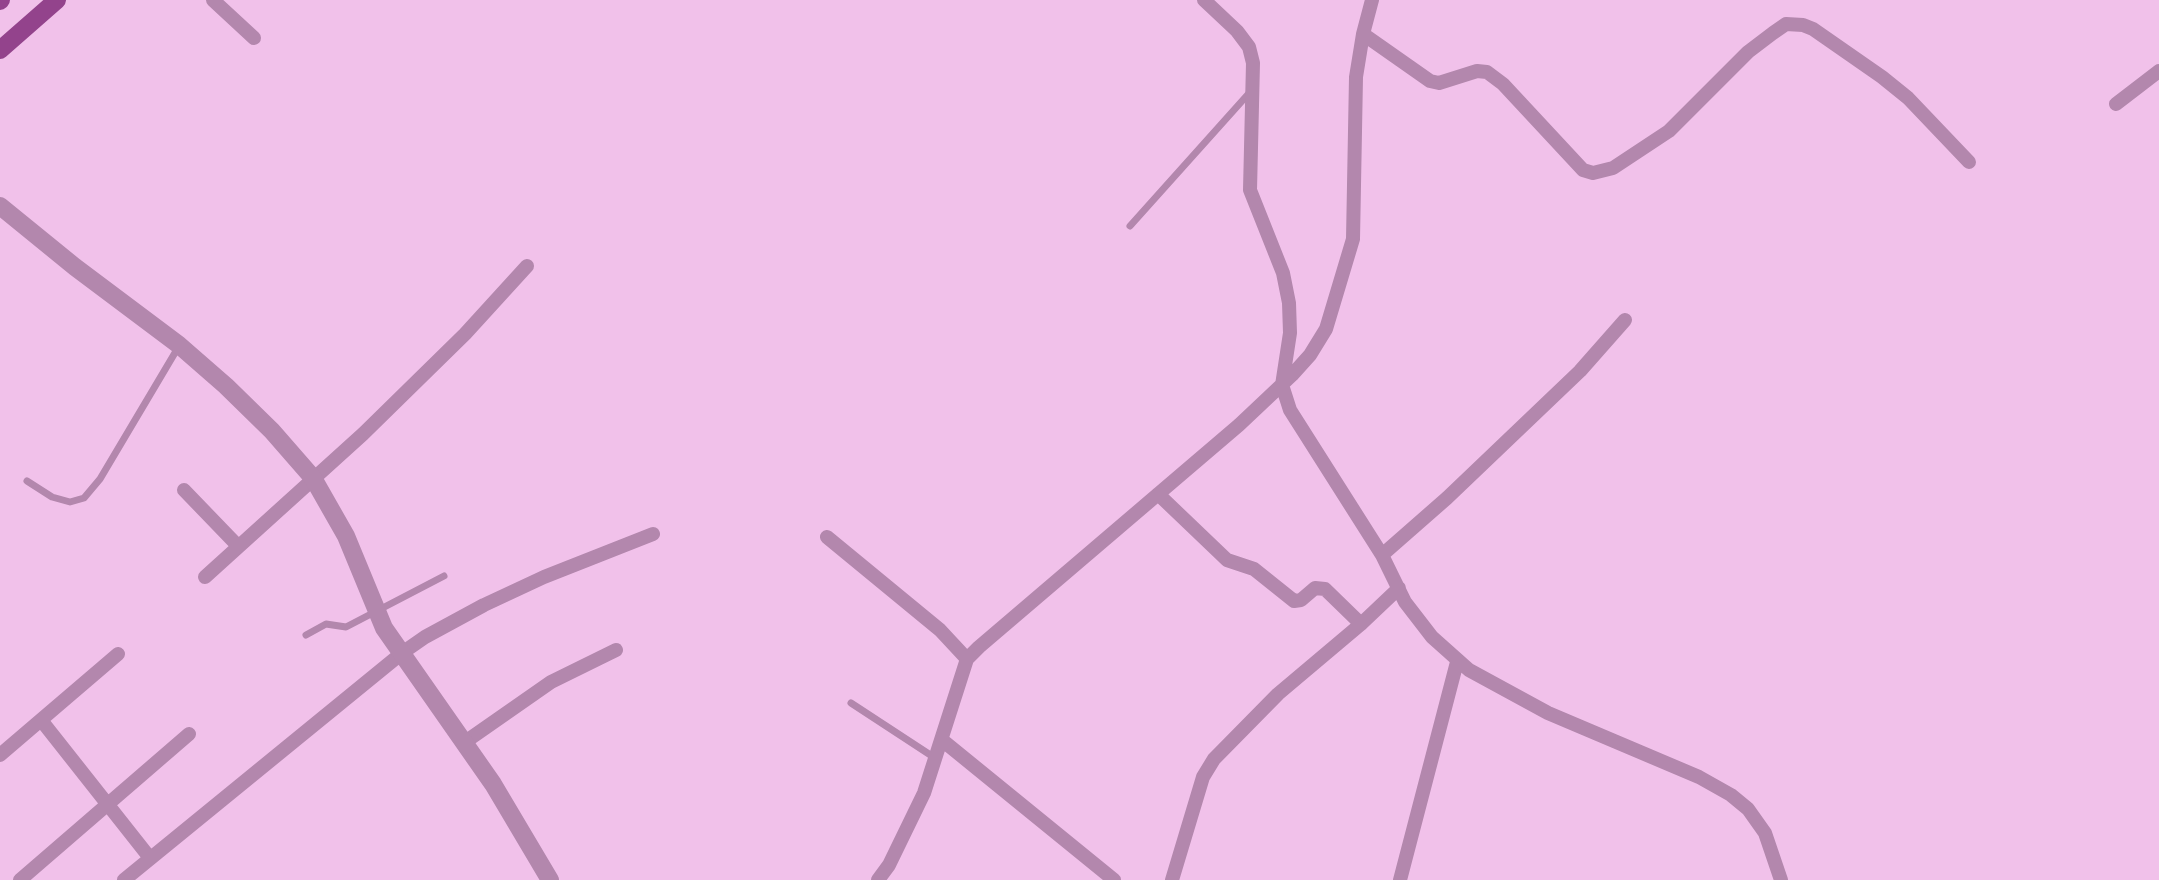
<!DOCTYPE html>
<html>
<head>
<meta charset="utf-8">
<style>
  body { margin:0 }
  canvas { display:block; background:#f1c1ea }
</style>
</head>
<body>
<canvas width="2159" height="880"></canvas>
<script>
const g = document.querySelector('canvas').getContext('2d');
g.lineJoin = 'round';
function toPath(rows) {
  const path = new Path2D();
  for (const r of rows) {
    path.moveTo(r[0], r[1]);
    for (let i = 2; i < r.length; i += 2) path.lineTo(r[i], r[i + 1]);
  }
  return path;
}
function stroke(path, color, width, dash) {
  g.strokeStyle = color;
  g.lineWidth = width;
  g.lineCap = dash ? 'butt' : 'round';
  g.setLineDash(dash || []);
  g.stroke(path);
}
const service = toPath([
  [1130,226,1251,91],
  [27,481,52,497,70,502,84,498,100,479,179,346],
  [306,635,326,624,346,627,444,576],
  [851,703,935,758]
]);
const minor = toPath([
  [213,0,254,38],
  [1204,0,1237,31,1249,47,1253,63,1250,190,1283,273,1289,303,1290,333,1282,385,1290,410,1382,555,1405,602,1432,637,1469,670,1548,713,1699,777,1731,795,1748,809,1765,833,1781,880],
  [1363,34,1430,81,1439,83,1477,71,1487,72,1503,84,1583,170,1593,173,1613,168,1669,131,1748,52,1773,33,1786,24,1803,25,1813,29,1882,77,1908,98,1969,162],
  [2116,104,2159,71],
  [184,490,238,546],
  [1158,494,1227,560,1254,569,1294,601,1301,600,1315,588,1325,589,1361,624],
  [827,537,940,630,967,659],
  [1382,555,1447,498,1580,371,1625,320],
  [205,577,363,434,465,334,527,266],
  [41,720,150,858],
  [942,740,1114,880],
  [465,742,551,682,616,650],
  [0,755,118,654],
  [20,880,189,734],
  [124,880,402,653,425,637,484,605,544,577,653,534],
  [878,880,889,865,924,793,967,659,979,647,1239,425,1292,375,1310,355,1326,329,1353,239,1356,77,1363,34,1372,0],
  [1172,880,1203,777,1214,759,1278,694,1361,624,1399,588],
  [1400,880,1457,662]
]);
const tertiary = toPath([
  [0,206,75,267,179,345,226,386,272,431,313,478,346,536,384,628,493,784,550,880]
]);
const primary = toPath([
  [0,1,1,0],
  [0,50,57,0]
]);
stroke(service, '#b387ad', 7);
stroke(minor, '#b387ad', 14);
stroke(tertiary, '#b387ad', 18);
stroke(primary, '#93438c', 18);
</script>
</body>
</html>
